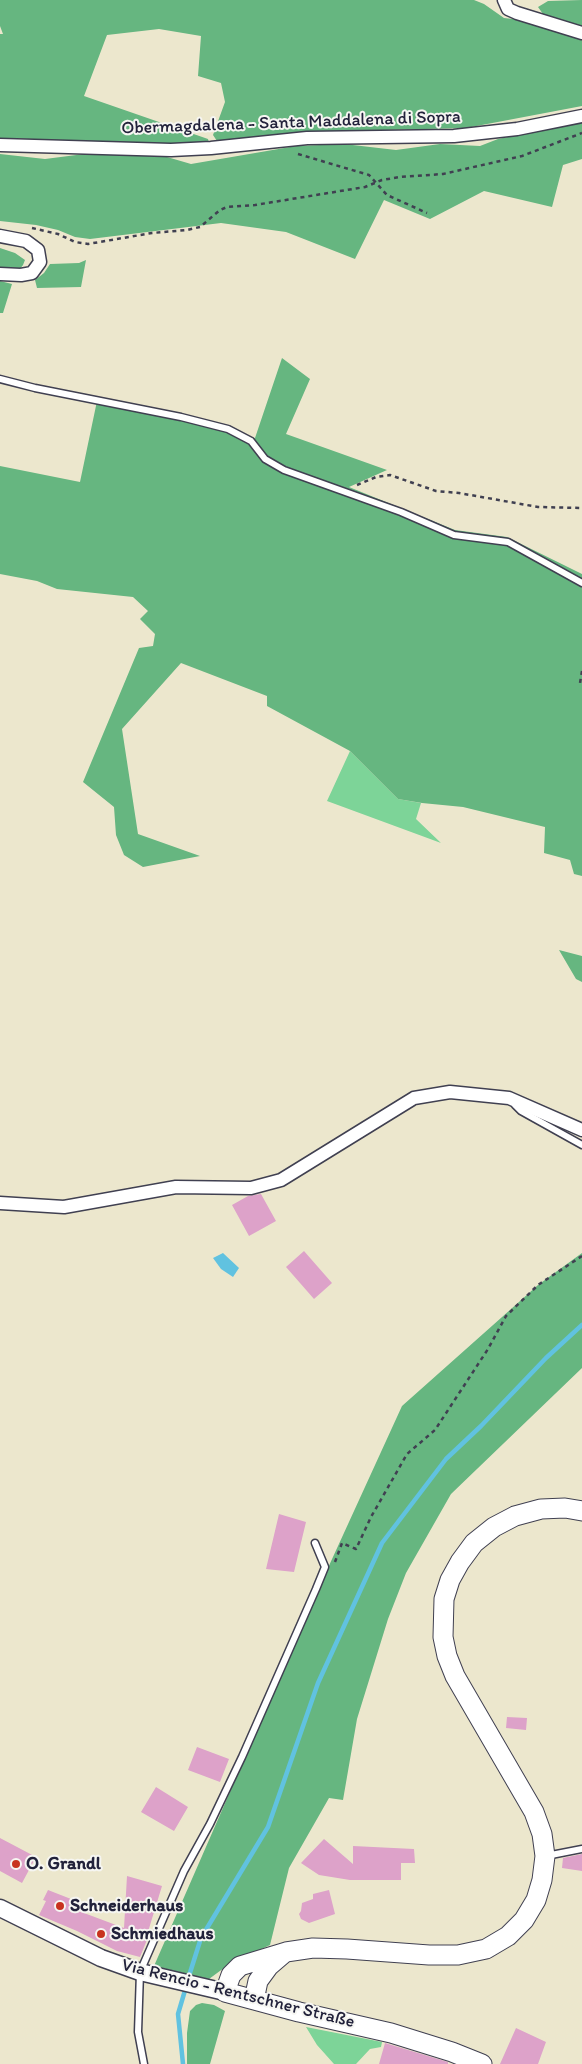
<!DOCTYPE html>
<html>
<head>
<meta charset="utf-8">
<style>
  body { margin:0 }
  canvas { display:block; background:#ece7cd }
</style>
</head>
<body>
<canvas width="582" height="2064"></canvas>
<script>
const g = document.querySelector('canvas').getContext('2d');
g.lineJoin = 'round';
function fillPath(path, color) {
  g.fillStyle = color;
  g.fill(path, 'evenodd');
}
function toPath(rows) {
  const path = new Path2D();
  for (const r of rows) {
    path.moveTo(r[0], r[1]);
    for (let i = 2; i < r.length; i += 2) path.lineTo(r[i], r[i + 1]);
  }
  return path;
}
function stroke(path, color, width, dash) {
  g.strokeStyle = color;
  g.lineWidth = width;
  g.lineCap = dash ? 'butt' : 'round';
  g.setLineDash(dash || []);
  g.stroke(path);
}
function drawText(font, color, halo, rows, align = 'center') {
  g.font = font + ' Itim,sans-serif';
  g.lineWidth = 4;
  g.setLineDash([]);
  g.textBaseline = 'middle';
  g.strokeStyle = halo;
  g.fillStyle = color;
  for (const [text, x, y, turn = 0] of rows) {
    g.save();
    g.translate(x, y);
    g.rotate((+turn || 0) * Math.PI / 180);
    g.textAlign = isNaN(turn) ? turn : align;
    if (halo) g.strokeText(text, 0, 0);
    g.fillText(text, 0, 0);
    g.restore();
  }
}
const green = toPath([
  [350,751,398,799,421,803,416,819,441,843,327,801],
  [306,2027,382,2042,381,2047,370,2049,356,2064,334,2064,317,2045]
]);
const forest = toPath([
  [0,0,474,0,484,4,504,18,522,20,582,40,582,106,466,128,301,132,217,141,213,135,225,102,221,83,198,76,201,36,159,29,107,35,84,96,208,139,209,143,174,144,0,138,0,34,3,34,0,26],
  [582,0,582,28,543,14,538,7,548,1],
  [582,122,582,159,563,165,552,207,484,191,430,219,384,200,355,259,286,232,221,223,90,239,75,237,58,230,36,225,0,221,0,154,45,159,92,153,167,157,191,164,296,146,344,144,396,150,440,144,480,146,498,139],
  [0,248,15,253,25,260,23,265,20,269,0,268],
  [86,260,81,287,37,288,35,280,44,273,50,264,79,263],
  [0,281,12,284,3,313,0,313],
  [282,358,310,379,286,434,387,470,349,487,455,530,507,537,582,574,582,876,574,874,570,860,544,853,545,827,463,807,422,803,398,799,350,751,267,706,267,696,181,663,122,729,138,834,200,856,143,867,124,855,116,835,114,807,83,782,139,648,153,646,155,634,140,619,148,611,133,597,57,589,37,581,0,574,0,466,80,482,97,401,255,438],
  [559,950,582,956,582,982,576,979],
  [582,1253,582,1368,451,1494,406,1573,388,1619,357,1719,343,1800,329,1798,289,1868,270,1945,228,1965,209,1979,154,1966,322,1581,402,1406,538,1285],
  [202,2003,214,2005,225,2011,210,2064,187,2064,187,2033,190,2011,196,2005]
]);
const water = toPath([
  [223,1253,239,1268,233,1277,221,1269,213,1258]
]);
const stream = toPath([
  [188,1979,201,1938,268,1827,318,1683,382,1543,446,1459,481,1426,546,1358,582,1325],
  [183,2064,178,2014,186,1987]
]);
const building = toPath([
  [261,1194,276,1221,249,1236,232,1205,248,1196],
  [304,1251,332,1283,314,1299,286,1267],
  [279,1514,306,1522,294,1572,266,1569],
  [507,1717,527,1718,526,1730,506,1728],
  [197,1747,229,1759,220,1782,188,1770],
  [156,1787,188,1807,174,1831,141,1812],
  [0,1838,36,1857,22,1883,0,1871],
  [324,1839,353,1864,353,1846,414,1849,415,1863,401,1863,401,1880,350,1880,319,1875,301,1863],
  [582,1854,582,1871,562,1868,563,1858],
  [127,1876,162,1886,147,1935,149,1935,140,1957,117,1951,77,1931,39,1915,46,1901,43,1900,48,1890,71,1899,69,1903,85,1909,84,1913,124,1928],
  [329,1890,335,1914,309,1923,301,1919,299,1914,301,1911,302,1903,313,1899,313,1894],
  [516,2028,546,2042,538,2064,500,2064],
  [385,2043,448,2062,448,2064,379,2064]
]);
const path = toPath([
  [298,154,369,175,387,195,427,213],
  [32,228,58,234,75,242,88,244,152,233,187,230,200,227,220,210,227,207,255,205,365,187,382,180,400,177,443,174,522,156,582,133],
  [357,485,376,477,390,475,436,491,459,493,538,507,582,508],
  [582,671,580,683,582,684],
  [335,1562,342,1543,356,1549,371,1517,407,1454,435,1430,488,1349,506,1316,538,1285,582,1256]
]);
const service = toPath([
  [0,379,35,388,181,417,228,429,251,441,265,459,284,470,401,512,454,535,508,542,582,583],
  [515,1105,521,1111,582,1145],
  [546,1856,582,1849],
  [144,2064,138,2032,140,1972,184,1871,210,1824,242,1757,316,1589,325,1567,315,1543]
]);
const minor = toPath([
  [504,0,508,9,517,13,582,33],
  [0,145,171,150,211,148,307,138,454,136,517,129,582,116],
  [0,236,26,241,38,250,40,262,32,273,21,275,0,274],
  [0,1203,64,1207,176,1187,251,1188,281,1180,414,1098,450,1092,509,1098,582,1130]
]);
const tertiary = toPath([
  [0,1908,101,1958,140,1972,225,1992]
]);
const secondary = toPath([
  [254,2000,258,1981,269,1966,283,1954],
  [482,2064,452,2052,391,2033,299,2012,225,1992,231,1975,240,1966,286,1952,313,1948,347,1949,429,1955,458,1955,486,1949,508,1936,524,1920,536,1900,542,1880,545,1856,542,1834,534,1812,455,1676,447,1656,443,1637,444,1599,450,1580,460,1562,474,1543,494,1527,515,1516,541,1509,565,1508,582,1511]
]);
const markers = [
  [16,1864,5,"#c8321e"],
  [60,1906,5,"#c8321e"],
  [101,1934,5,"#c8321e"]
];
const streetNames = [
  ["Obermagdalena - Santa Maddalena di Sopra",291,123,-2],
  ["Via Rencio - Rentschner Straße",238,1994,14]
];
const poiNames = [
  ["O. Grandl",26,1864],
  ["Schneiderhaus",70,1906],
  ["Schmiedhaus",111,1934]
];
fillPath(green, '#7dd498');
fillPath(forest, '#66b680');
fillPath(water, '#61c2e0');
stroke(stream, '#61c2e0', 4.5);
fillPath(building, '#dda2c9');
stroke(service, '#404051', 9);
stroke(minor, '#404051', 15);
stroke(tertiary, '#404051', 19);
stroke(secondary, '#404051', 21);
stroke(path, '#404051', 2.5, [4, 4]);
stroke(service, '#fff', 6);
stroke(minor, '#fff', 12);
stroke(tertiary, '#fff', 16);
stroke(secondary, '#fff', 19);
for (const [x, y, r, color] of markers) {
  const dot = new Path2D();
  dot.arc(x, y, r, 0, 2 * Math.PI);
  g.fillStyle = color;
  g.fill(dot);
  stroke(dot, '#f6f6f2', 2);
}
drawText('18px', '#22223b', '#f6f6f2', streetNames);
drawText('bold 18px', '#22223b', '#f6f6f2', poiNames, 'left');
</script>
</body>
</html>
